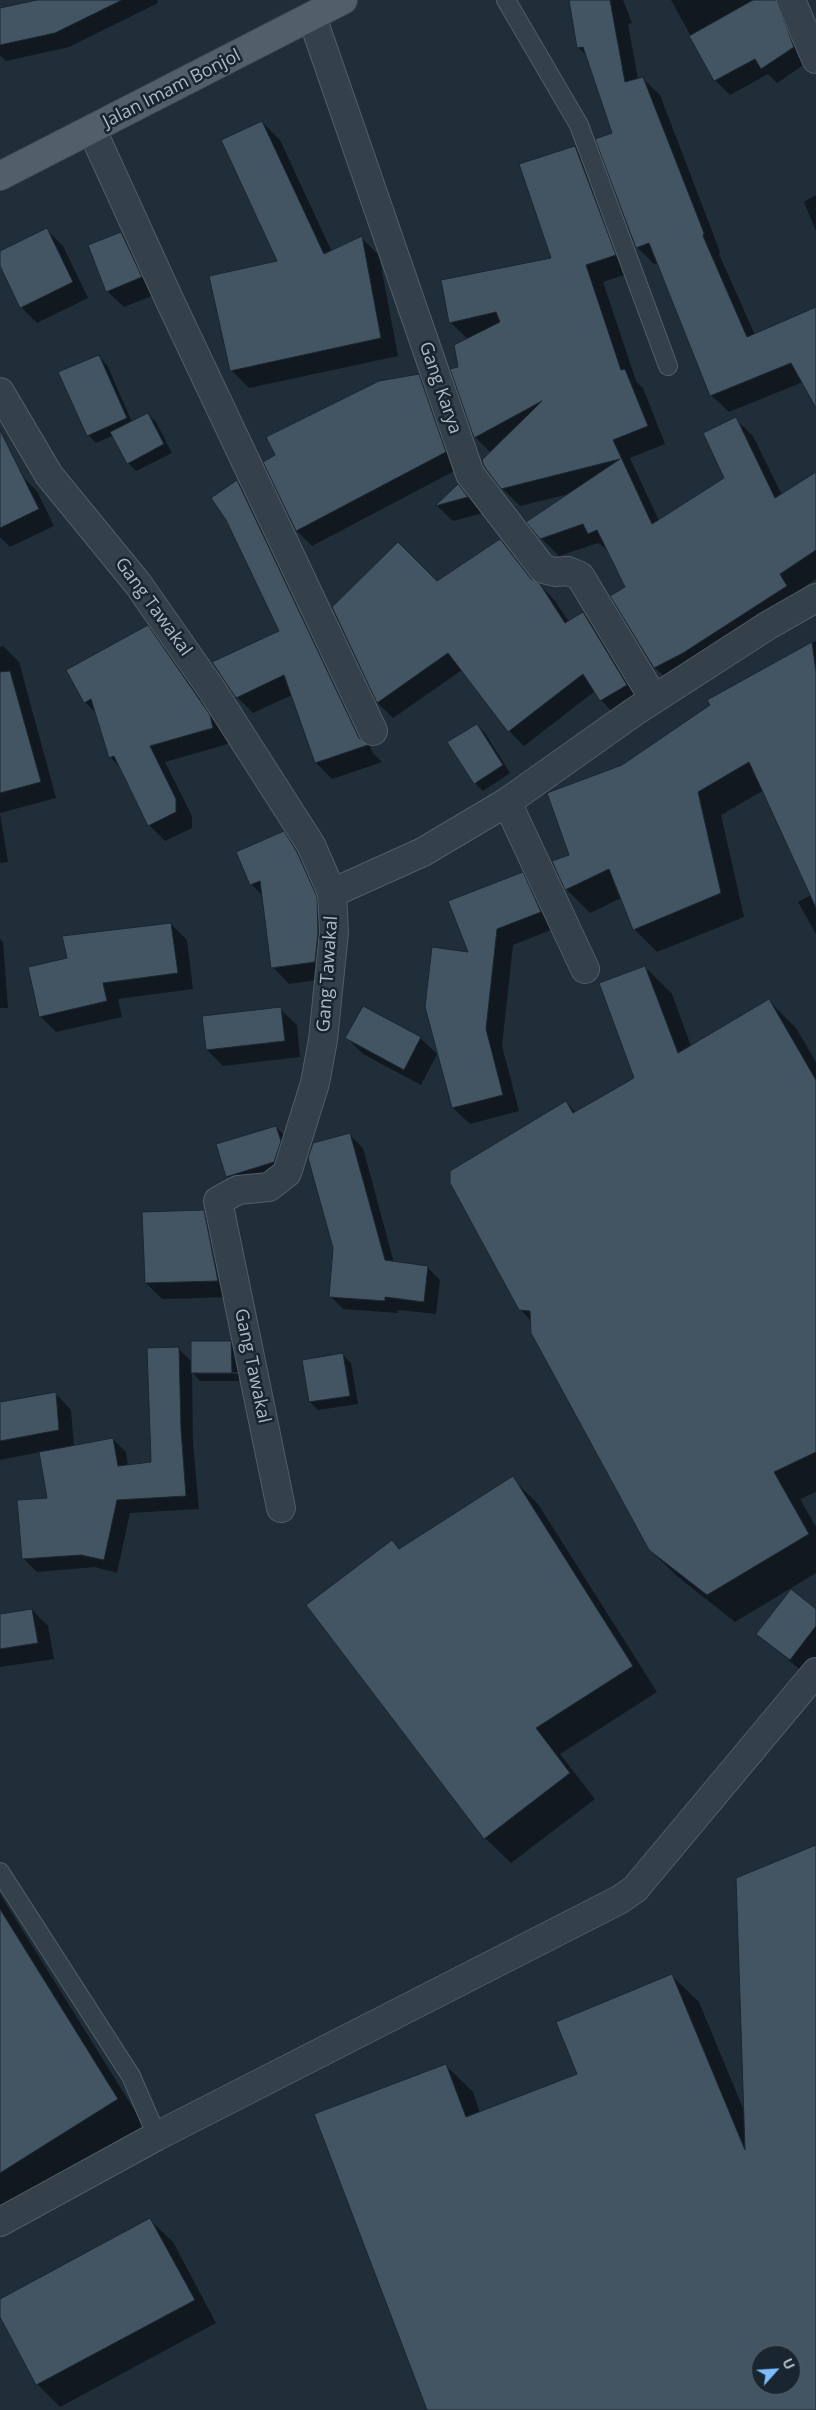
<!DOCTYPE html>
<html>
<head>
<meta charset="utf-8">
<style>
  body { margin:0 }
  #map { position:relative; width:816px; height:2410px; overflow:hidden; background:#202e3a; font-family:"Open Sans",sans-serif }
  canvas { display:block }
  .north { position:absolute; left:751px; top:2345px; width:50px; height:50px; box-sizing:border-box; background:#19252f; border:1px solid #55616c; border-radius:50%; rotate:64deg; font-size:14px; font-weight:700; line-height:20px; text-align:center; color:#aebac7 }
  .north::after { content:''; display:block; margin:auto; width:18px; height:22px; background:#7dbcfd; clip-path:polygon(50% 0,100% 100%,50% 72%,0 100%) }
</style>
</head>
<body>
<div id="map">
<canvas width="816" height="2410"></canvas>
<div class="north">U</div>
</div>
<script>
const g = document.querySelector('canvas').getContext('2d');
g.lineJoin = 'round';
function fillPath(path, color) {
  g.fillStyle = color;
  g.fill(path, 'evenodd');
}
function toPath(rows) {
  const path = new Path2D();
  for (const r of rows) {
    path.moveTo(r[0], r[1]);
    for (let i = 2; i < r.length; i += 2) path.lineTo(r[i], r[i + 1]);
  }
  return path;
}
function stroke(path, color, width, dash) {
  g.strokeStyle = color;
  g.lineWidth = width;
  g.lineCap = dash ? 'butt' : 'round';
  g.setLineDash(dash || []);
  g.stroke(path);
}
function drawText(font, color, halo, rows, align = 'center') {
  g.font = font + ' "Open Sans",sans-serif';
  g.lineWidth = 5;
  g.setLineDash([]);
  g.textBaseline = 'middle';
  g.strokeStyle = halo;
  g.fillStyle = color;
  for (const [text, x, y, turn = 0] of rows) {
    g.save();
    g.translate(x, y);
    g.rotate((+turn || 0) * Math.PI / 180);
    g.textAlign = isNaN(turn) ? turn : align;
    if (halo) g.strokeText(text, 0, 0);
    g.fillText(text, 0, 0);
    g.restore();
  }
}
const shadow = toPath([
  [43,0,157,0,158,3,69,47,6,61,0,55,0,10],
  [570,0,623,0,632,23,628,24,638,79,642,78,660,95,720,252,719,254,755,335,816,309,816,401,803,382,729,412,711,395,658,263,654,264,637,247,614,134,587,56,578,47],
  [671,0,784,0,808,62,777,83,768,74,730,95,715,80],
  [262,122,280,140,332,252,361,238,379,255,398,356,249,388,231,370,279,262],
  [575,147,593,165,633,272,603,282,636,381,643,388,665,444,630,458,659,521,726,478,735,419,753,436,782,495,816,474,816,579,797,592,804,604,673,685,655,668,626,587,608,550,598,543,559,556,541,538,569,494,520,506,502,488,491,453,475,437,460,368,468,339,450,322,553,259],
  [816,195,816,231,804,202],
  [47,230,63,246,88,298,37,323,21,307,0,263,0,253],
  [121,233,137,249,157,294,124,307,107,291],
  [99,357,107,365,132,422,148,414,156,422,172,453,136,471,128,463,114,435,96,443,88,435],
  [419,376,434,391,460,468,312,546,297,531,265,463],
  [21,475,37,491,54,526,10,547,0,537,0,485],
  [237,482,253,498,373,753,382,762,332,779,316,763,292,695,253,713,237,697,281,632],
  [458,486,474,501,483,513,453,521,437,506],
  [500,541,555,601,569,622,583,613,598,629,641,700,616,716,601,700,595,691,524,746,509,731,462,670,393,718,378,703,333,607,437,583],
  [147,627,164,643,225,733,228,744,165,762,192,816,192,828,165,841,149,825,120,767,110,757,98,715,85,702],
  [816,641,816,934,798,902,811,895,764,790,721,815,744,917,657,952,634,929,621,898,590,913,567,890,554,862,570,855,623,766,711,705,709,701],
  [3,646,19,662,56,798,0,813,8,862,0,863,0,647],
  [477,725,485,733,510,773,483,791,475,783],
  [283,833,300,849,332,914,331,978,289,984,273,967,263,896,251,884],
  [522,874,538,890,556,928,513,945,502,1046,519,1111,470,1124,453,1108,470,953],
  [171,924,187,940,193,989,118,999,122,1017,56,1032,40,1016,68,959],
  [0,939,3,942,8,1008,0,1008],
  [645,967,672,994,691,1046,769,1001,796,1028,816,1062,816,1492,800,1499,816,1527,816,1573,735,1622,678,1577,650,1550,532,1322,520,1309,566,1102,576,1113,635,1079],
  [280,1009,297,1025,300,1057,223,1066,207,1050],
  [347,1038,420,1038,437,1054,421,1085,363,1054],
  [276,1127,292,1143,296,1158,243,1192,227,1176],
  [350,1135,363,1148,394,1263,427,1267,440,1280,436,1314,398,1310,398,1313,343,1309,330,1296],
  [203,1212,220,1228,234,1297,162,1299,146,1283],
  [230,1342,238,1350,239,1381,200,1381,192,1372,193,1443,199,1509,130,1513,117,1573,95,1567,37,1572,23,1558,48,1499,40,1452,0,1460,0,1403,55,1393,71,1410,74,1446,113,1439,126,1452,128,1466,153,1464,179,1349,192,1362],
  [199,1372,238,1372,238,1374,199,1374],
  [343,1355,351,1363,358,1404,318,1410,310,1402],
  [512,1478,538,1504,657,1692,560,1754,595,1799,511,1863,485,1838,392,1541,401,1550],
  [32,1610,48,1626,54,1659,0,1667,0,1615],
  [816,1611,816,1663,811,1669,799,1669,758,1634],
  [816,1846,816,2410,429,2410,445,2065,473,2092,480,2113,579,2075,671,1975,699,2002,745,2113],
  [761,2355,791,2355,791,2385,761,2385],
  [0,1894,145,2127,0,2218],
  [150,2220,173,2242,216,2323,60,2407,37,2384,0,2314,0,2300]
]);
const building = toPath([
  [37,0,122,0,55,33,0,45,0,8,37,0],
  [569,0,610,0,625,82,643,77,704,233,703,236,747,337,816,307,816,408,791,363,710,396,649,243,636,248,595,139,612,133,583,47,577,48,569,0],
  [753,0,776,0,794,47,761,69,755,59,714,81,689,36,753,0],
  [262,121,324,254,362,236,381,338,230,371,209,276,277,261,221,140,262,121],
  [575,146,616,255,586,265,621,370,625,369,648,426,613,440,652,524,724,478,703,433,736,417,775,498,816,472,816,550,780,574,787,586,683,653,654,668,610,596,625,587,597,530,588,534,583,524,540,539,526,522,620,459,501,489,484,466,482,460,542,401,474,438,450,369,458,367,454,345,500,322,496,312,449,323,441,280,551,258,519,164,575,146],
  [47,228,73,282,20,308,0,266,0,251,47,228],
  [121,232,142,277,106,292,88,245,121,232],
  [99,355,127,418,87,436,58,372,99,355],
  [419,374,446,452,296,531,263,462,275,455,266,437,379,381,419,374],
  [148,413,164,444,127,464,110,432,148,413],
  [0,430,39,509,0,528,0,430],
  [237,480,359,738,368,745,315,763,284,675,236,698,212,662,279,631,226,520,211,498,237,480],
  [458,484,468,497,435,506,458,484],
  [500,539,531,579,540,584,565,623,583,612,627,685,600,701,583,674,508,732,448,653,377,703,332,607,398,542,437,581,500,539],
  [148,625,210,715,213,728,150,746,176,799,176,812,148,826,114,756,109,758,91,699,84,703,66,670,148,625],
  [812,642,816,672,816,908,749,762,698,792,721,893,633,930,609,869,565,890,552,861,569,855,547,793,622,765,710,705,707,700,812,642],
  [10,671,41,782,0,793,0,672,10,671],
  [477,724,503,765,474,784,447,742,477,724],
  [284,831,297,852,317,897,318,932,315,962,271,968,260,881,250,885,236,852,284,831],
  [523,872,541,912,497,929,486,1029,503,1095,452,1108,425,1007,432,947,468,952,448,901,523,872],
  [171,923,178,973,103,983,107,1001,39,1017,28,967,67,958,62,936,171,923],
  [645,966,678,1053,769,999,816,1080,816,1452,774,1472,809,1534,707,1595,649,1550,531,1333,530,1311,519,1310,450,1183,450,1171,566,1101,573,1113,634,1078,599,983,645,966],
  [363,1006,421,1037,404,1070,345,1038,363,1006],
  [281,1007,285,1041,206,1050,202,1016,281,1007],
  [276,1126,281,1141,274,1162,226,1177,216,1144,276,1126],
  [350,1133,385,1260,428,1266,424,1302,385,1297,385,1301,329,1297,333,1248,308,1158,313,1143,350,1133],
  [204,1210,218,1281,145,1283,142,1212,204,1210],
  [191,1341,231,1341,232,1373,191,1373,191,1341],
  [179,1347,181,1429,186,1496,117,1500,104,1560,81,1555,22,1559,17,1500,47,1498,39,1452,113,1438,118,1466,151,1462,147,1348,179,1347],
  [343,1353,350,1396,309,1402,302,1360,343,1353],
  [56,1392,59,1430,0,1441,0,1402,56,1392],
  [513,1476,633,1666,536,1728,570,1773,484,1839,306,1605,392,1540,399,1549,513,1476],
  [791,1589,816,1609,816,1626,790,1660,756,1634,791,1589],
  [32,1609,38,1643,0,1649,0,1614,32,1609],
  [816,1845,816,2410,427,2410,314,2114,446,2064,466,2117,577,2074,556,2022,672,1974,745,2150,736,1878,816,1845],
  [761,2355,791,2355,791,2385,761,2385,761,2355],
  [0,1909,118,2099,0,2173,0,1909],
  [150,2218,195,2300,36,2385,0,2317,0,2299,150,2218]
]);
const service = toPath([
  [506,0,579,125,668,366],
  [0,1872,131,2076,157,2136]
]);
const minor = toPath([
  [791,0,816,59],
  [312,17,470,474,543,569,555,572,568,571,580,576,654,699],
  [92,130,169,299,373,731],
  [0,392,49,475,138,584,212,690,311,845,332,893,334,932,323,1040,315,1083,287,1173,269,1187,238,1190,218,1201,281,1508],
  [507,802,585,969],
  [332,893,423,852,507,802,634,712,767,626,816,598],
  [0,2222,157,2136,619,1900,635,1889,816,1672]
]);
const primary = toPath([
  [0,176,343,0]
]);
const streetNames = [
  ["Jalan Imam Bonjol",172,89,-27],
  ["Gang Karya",440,388,71],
  ["Gang Tawakal",153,607,54],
  ["Gang Tawakal",328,974,-86],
  ["Gang Tawakal",252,1366,78]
];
fillPath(shadow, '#0007');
fillPath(building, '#435462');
stroke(building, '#1b2731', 1);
stroke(service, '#515d68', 20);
stroke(minor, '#515d68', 30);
stroke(primary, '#3d4954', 30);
stroke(service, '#34404a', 18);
stroke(minor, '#34404a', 28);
stroke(primary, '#525f6b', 28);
drawText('18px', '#aebac7', '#19252f', streetNames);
</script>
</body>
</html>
